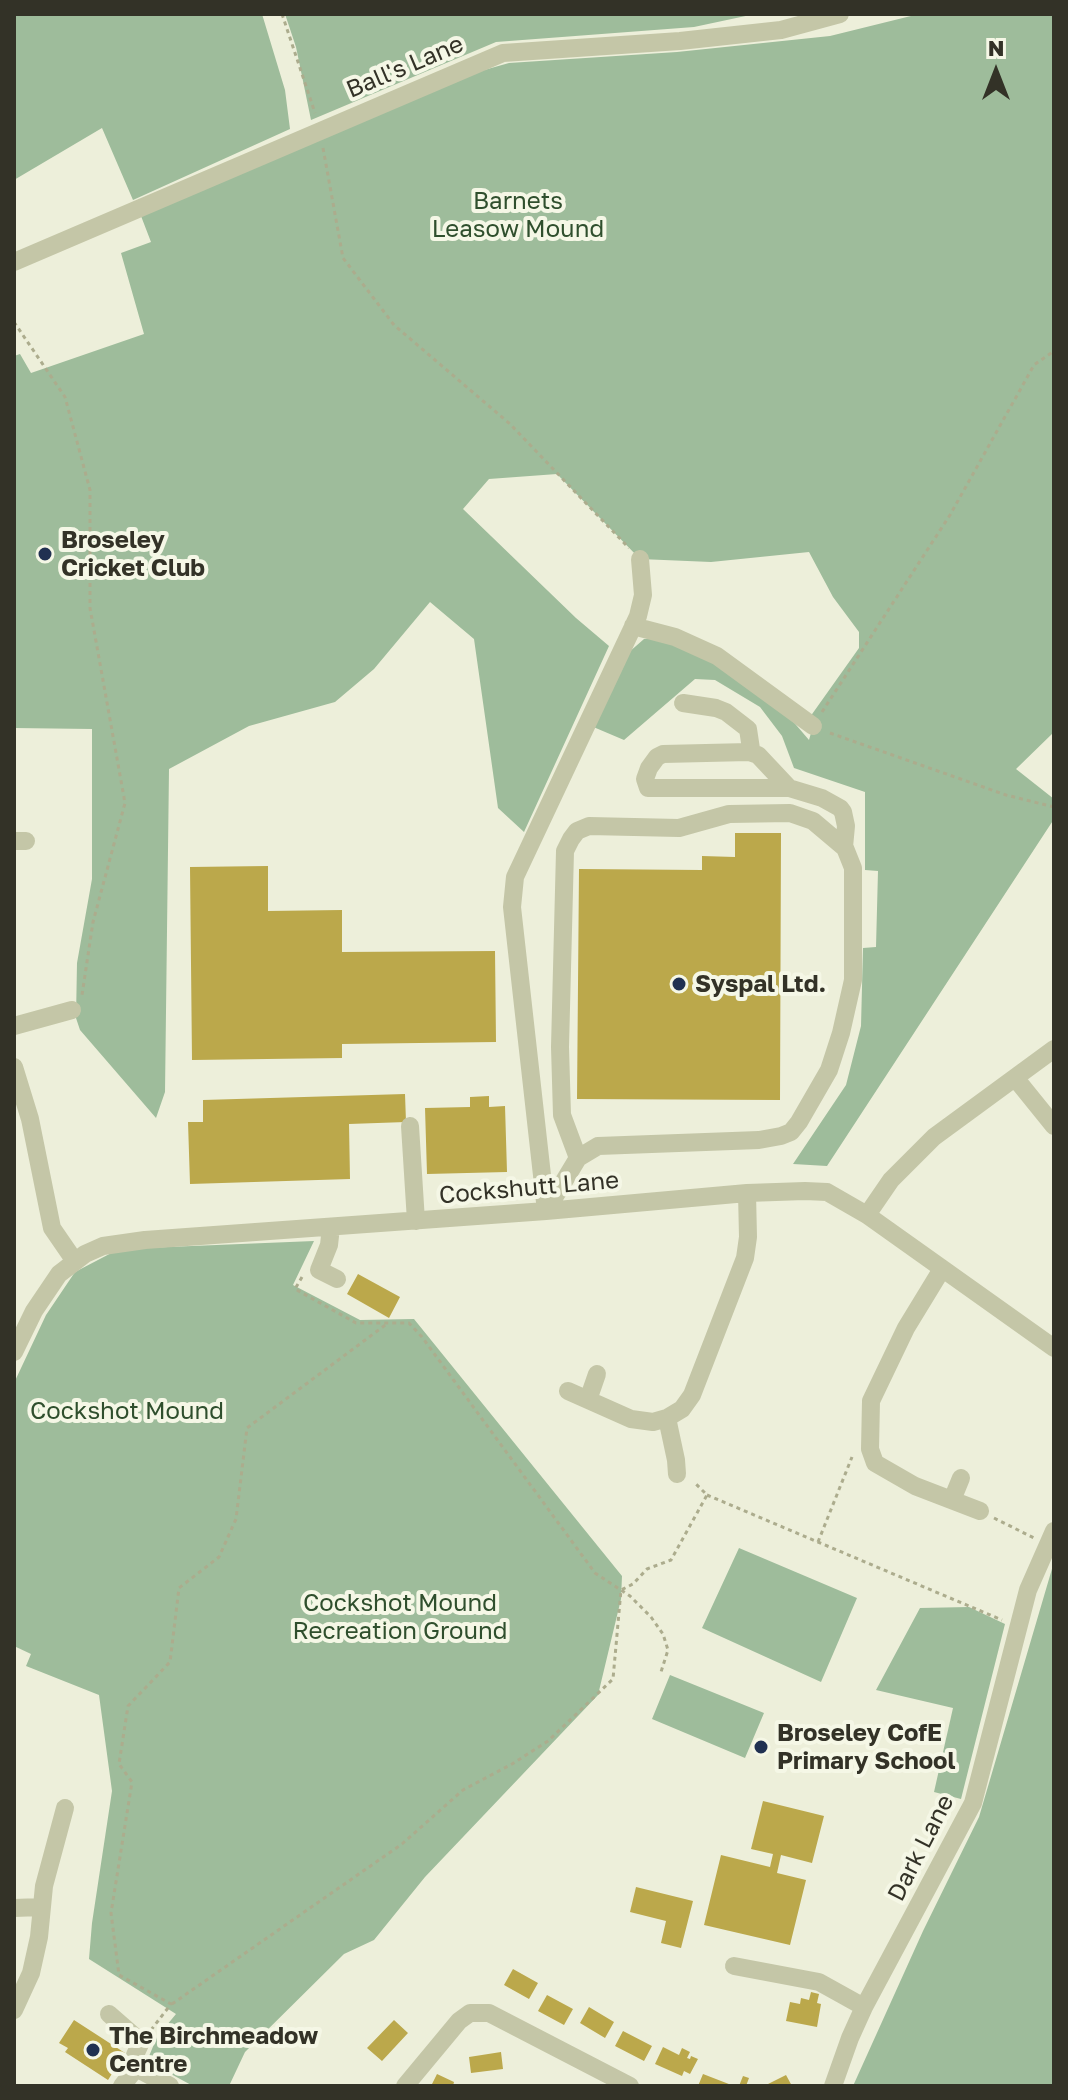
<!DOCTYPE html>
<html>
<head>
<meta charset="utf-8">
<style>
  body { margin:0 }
  #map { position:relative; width:1068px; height:2100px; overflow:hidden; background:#edefda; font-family:"Golos Text",sans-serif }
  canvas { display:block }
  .frame { position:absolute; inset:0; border:16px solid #333227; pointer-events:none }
  .north { position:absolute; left:956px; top:32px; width:80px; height:80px; -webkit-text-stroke:6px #f5f7e6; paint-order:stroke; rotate:0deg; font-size:22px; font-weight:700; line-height:32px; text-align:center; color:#333227 }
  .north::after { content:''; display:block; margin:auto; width:28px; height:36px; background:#333227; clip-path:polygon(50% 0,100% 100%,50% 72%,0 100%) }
</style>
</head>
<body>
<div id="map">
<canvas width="1068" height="2100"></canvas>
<div class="frame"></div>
<div class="north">N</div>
</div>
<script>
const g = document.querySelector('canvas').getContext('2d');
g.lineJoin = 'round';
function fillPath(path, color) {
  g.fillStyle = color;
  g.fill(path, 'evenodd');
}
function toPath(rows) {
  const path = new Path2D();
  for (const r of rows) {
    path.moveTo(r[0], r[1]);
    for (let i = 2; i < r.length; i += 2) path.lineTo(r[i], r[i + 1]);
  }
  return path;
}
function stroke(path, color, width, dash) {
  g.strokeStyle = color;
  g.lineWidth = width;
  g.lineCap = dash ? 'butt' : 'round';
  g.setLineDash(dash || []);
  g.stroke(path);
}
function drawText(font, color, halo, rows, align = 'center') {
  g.font = font + ' "Golos Text",sans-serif';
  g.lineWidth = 8;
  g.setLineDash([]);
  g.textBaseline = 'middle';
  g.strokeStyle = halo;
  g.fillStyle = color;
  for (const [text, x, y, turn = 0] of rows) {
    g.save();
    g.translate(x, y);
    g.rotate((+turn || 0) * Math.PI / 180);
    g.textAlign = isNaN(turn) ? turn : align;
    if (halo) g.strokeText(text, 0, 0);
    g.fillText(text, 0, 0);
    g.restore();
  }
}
const green = toPath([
  [14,14,262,14,285,90,290,129,133,200,102,128,14,180],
  [285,14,755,14,694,27,496,42,311,120,296,47],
  [919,14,1054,15,1054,732,1016,769,1054,799,1054,819,827,1166,793,1164,846,1085,861,1026,863,948,876,947,878,871,865,870,865,792,794,768,782,736,760,707,715,680,695,679,624,740,591,726,628,653,644,639,660,639,713,661,791,719,809,740,813,726,810,717,859,648,859,632,833,597,809,552,711,562,640,559,557,474,489,479,463,509,576,618,609,646,524,832,498,808,474,639,430,602,374,669,335,702,249,726,169,769,165,1092,156,1118,80,1030,76,1018,77,963,92,879,92,729,14,728,14,356,20,354,31,373,144,334,121,253,151,242,141,216,470,74,509,63,677,52,830,36],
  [314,1241,293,1285,360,1320,414,1319,622,1576,621,1599,598,1695,425,1877,374,1940,344,1954,245,2052,229,2086,193,2086,147,2061,157,2037,176,2014,89,1959,92,1923,112,1791,99,1695,26,1666,31,1654,14,1646,14,1383,46,1315,75,1272,119,1249],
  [739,1548,857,1598,821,1682,702,1628],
  [1054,1562,1054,2086,853,2086,923,1931,979,1817],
  [969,1607,1005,1624,961,1799,934,1792,953,1708,876,1690,920,1608],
  [670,1675,764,1713,745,1758,652,1719]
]);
const building = toPath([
  [735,833,781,833,780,1100,577,1099,579,869,702,870,702,856,735,857],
  [268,866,268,911,342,910,342,952,495,951,496,1042,342,1044,342,1058,192,1060,190,867],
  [405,1094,406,1122,349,1124,350,1179,190,1184,188,1122,203,1122,203,1100],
  [489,1096,489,1107,505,1106,507,1172,427,1174,425,1108,470,1107,470,1097],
  [358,1274,400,1297,389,1318,347,1294],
  [763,1801,824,1816,812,1863,781,1855,777,1873,806,1880,790,1945,704,1925,721,1855,770,1867,773,1854,751,1849],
  [636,1887,693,1901,681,1948,661,1943,666,1921,630,1912],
  [513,1969,538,1983,529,1999,504,1985],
  [811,1992,819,1994,817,2003,821,2004,817,2027,786,2021,790,2002,800,2004,801,1998,809,2000],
  [547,1995,573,2009,564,2025,538,2011],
  [589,2007,614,2022,605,2038,580,2023],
  [74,2020,125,2053,108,2080,65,2052,68,2048,59,2043],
  [394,2020,408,2033,382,2061,367,2048],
  [623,2031,652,2046,644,2061,615,2046],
  [663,2047,679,2055,682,2048,690,2052,687,2058,690,2059,691,2056,698,2059,690,2074,684,2071,682,2076,655,2064],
  [501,2052,503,2069,471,2073,469,2057],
  [437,2074,454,2082,453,2086,431,2086],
  [703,2074,734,2086,698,2086],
  [786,2075,792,2086,764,2086],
  [743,2076,749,2078,746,2086,739,2086]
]);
const path = toPath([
  [282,14,315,113],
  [323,148,343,258,394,325,510,424,629,548],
  [14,322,65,397,90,490,90,608,125,803,93,922,82,995],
  [822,712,950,515,1034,365,1054,351],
  [830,733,1006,795,1054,807],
  [302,1277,295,1289,356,1323,409,1323,422,1337,595,1573,630,1596,651,1617,663,1634,668,1650,660,1675],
  [707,1495,1002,1620],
  [994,1518,1034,1538],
  [818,1542,852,1457],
  [172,2004,402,1844,463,1790,512,1764,548,1741,613,1679,621,1590,633,1584,647,1569,671,1560,707,1495,694,1482],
  [151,2030,171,2004,119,1975,111,1913,132,1782,119,1764,128,1706,170,1662,179,1588,219,1557,236,1519,247,1428,388,1323]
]);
const minor = toPath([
  [14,262,503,53,680,41,781,30,840,14],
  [633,626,675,637,717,656,813,726],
  [683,703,716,708,726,712,748,729,751,749,749,752,663,754,657,757,649,768,645,779,648,788,789,788,822,798,840,808,843,812,846,826,844,847],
  [749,752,758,755,789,788],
  [14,841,26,841],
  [14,1026,72,1010],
  [14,1067,30,1119,52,1228,74,1260],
  [1016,1079,1054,1126],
  [410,1126,416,1221],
  [546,1211,578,1158,598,1146,759,1140,781,1136,791,1132,799,1122,829,1070,841,1033,853,980,853,868,845,848,813,821,790,813,729,814,679,828,589,826,577,831,571,839,565,851,560,1047,562,1115,578,1158],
  [546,1211,512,907,515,877,638,616,643,595,640,559],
  [867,1215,891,1180,934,1137,1054,1049],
  [331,1227,329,1245,319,1270,337,1279],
  [942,1269,906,1328,871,1401,870,1449,875,1463,915,1486,980,1511],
  [14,1352,34,1311,59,1274,85,1254,103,1246,145,1240,546,1211,747,1193,805,1191,827,1192,867,1215,1054,1348],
  [568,1391,631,1419,653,1422,667,1418,682,1409,692,1395,745,1258,748,1237,747,1193],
  [588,1400,597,1374],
  [667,1418,676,1460,677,1474],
  [952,1500,961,1478],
  [14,1908,41,1907],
  [734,1966,819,1982,864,2007],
  [14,2010,31,1973,39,1937,44,1886,65,1808],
  [109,2014,141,2042,135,2055,136,2068],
  [122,2086,136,2068,170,2086],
  [405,2086,459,2021,470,2013,489,2013,630,2086],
  [833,2086,850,2038,864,2007,973,1803,1028,1590,1054,1531]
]);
const markers = [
  [45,554,8,"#203151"],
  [679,984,8,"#203151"],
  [761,1747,8,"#203151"],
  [93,2050,8,"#203151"]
];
const streetNames = [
  ["Ball's Lane",405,67,-23],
  ["Cockshutt Lane",529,1188,-5],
  ["Dark Lane",921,1848,-63]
];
const parkNames = [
  ["Barnets",518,201],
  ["Leasow Mound",518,229],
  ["Cockshot Mound",127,1411],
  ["Cockshot Mound",400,1603],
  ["Recreation Ground",400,1631]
];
const poiNames = [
  ["Broseley",61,540],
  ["Cricket Club",61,568],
  ["Syspal Ltd.",695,984],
  ["Broseley CofE",777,1733],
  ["Primary School",777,1761],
  ["The Birchmeadow",109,2036],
  ["Centre",109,2064]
];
fillPath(green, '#9ebc9b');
fillPath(building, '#bba84b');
stroke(path, '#acac8d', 3, [4, 4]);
stroke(minor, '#c4c6a7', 18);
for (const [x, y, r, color] of markers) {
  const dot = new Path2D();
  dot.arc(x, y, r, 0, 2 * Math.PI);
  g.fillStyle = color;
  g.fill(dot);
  stroke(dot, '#f5f7e6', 3);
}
drawText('24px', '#333227', '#f5f7e6', streetNames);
drawText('24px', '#2f4f2d', '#f5f7e6', parkNames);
drawText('bold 24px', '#333227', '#f5f7e6', poiNames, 'left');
</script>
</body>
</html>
